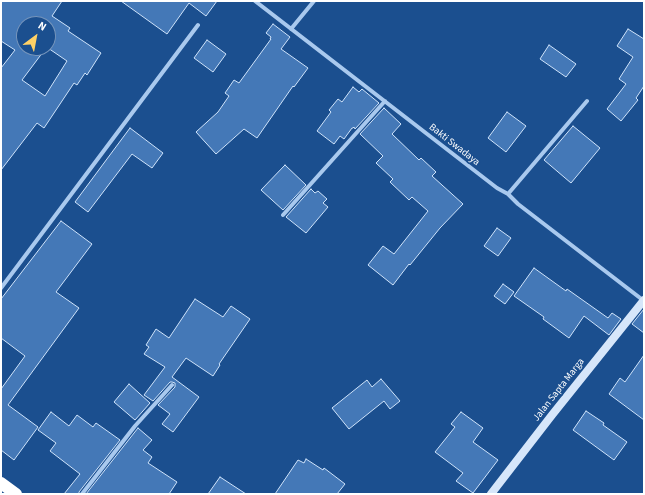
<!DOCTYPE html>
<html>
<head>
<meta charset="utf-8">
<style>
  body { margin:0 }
  #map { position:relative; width:645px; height:495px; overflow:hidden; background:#1b4f8f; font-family:"Source Sans 3",sans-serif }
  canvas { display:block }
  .frame { position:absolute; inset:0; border:2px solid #fff; pointer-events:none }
  .north { position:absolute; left:16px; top:16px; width:40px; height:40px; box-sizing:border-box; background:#1b4f8f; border:1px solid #7695bc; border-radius:50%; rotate:32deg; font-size:11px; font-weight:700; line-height:16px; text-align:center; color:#fff }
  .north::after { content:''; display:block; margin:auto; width:14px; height:18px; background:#ffd166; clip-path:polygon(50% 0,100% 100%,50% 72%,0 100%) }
</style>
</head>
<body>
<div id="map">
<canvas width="645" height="495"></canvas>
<div class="frame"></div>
<div class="north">N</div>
</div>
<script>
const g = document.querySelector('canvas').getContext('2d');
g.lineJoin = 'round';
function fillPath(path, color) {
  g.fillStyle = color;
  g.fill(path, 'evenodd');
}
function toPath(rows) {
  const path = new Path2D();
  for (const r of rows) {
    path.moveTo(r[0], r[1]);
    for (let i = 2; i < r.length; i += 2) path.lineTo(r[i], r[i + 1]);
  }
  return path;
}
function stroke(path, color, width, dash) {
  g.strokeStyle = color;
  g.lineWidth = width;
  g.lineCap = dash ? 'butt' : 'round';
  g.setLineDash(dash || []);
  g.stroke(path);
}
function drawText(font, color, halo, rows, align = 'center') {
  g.font = font + ' "Source Sans 3",sans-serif';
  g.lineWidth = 3.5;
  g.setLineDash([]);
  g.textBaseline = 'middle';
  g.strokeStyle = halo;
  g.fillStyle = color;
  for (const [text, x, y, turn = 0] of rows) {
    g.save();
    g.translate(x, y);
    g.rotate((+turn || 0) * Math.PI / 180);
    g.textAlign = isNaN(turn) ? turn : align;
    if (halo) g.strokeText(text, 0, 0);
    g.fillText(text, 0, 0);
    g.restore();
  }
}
const building = toPath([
  [1,1,62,1,52,16,70,28,68,31,101,53,87,75,85,73,77,85,74,83,44,128,37,123,1,170,1,68,15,50,1,41,1,1],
  [24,24,48,24,48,48,67,61,45,96,22,80,46,48,24,48,24,24],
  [121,1,217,1,206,16,189,3,167,34,121,1],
  [273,24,290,37,281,49,308,68,294,87,293,86,257,138,244,129,216,154,196,132,218,112,229,96,225,93,234,80,239,83,271,39,270,39,271,37,266,33,273,24],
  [628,29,644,39,644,86,636,98,638,100,621,121,607,109,626,84,619,79,633,57,617,46,628,29],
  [207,40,226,54,213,72,194,58,207,40],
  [549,45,576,64,566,77,540,59,549,45],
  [353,87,359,92,362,89,379,103,355,129,354,127,353,128,352,128,344,139,340,136,334,144,317,131,331,112,329,110,338,99,342,102,353,87],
  [384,108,401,124,392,134,419,160,421,158,436,172,432,176,463,204,440,228,410,265,409,264,393,285,368,265,383,246,394,254,428,211,412,197,409,200,390,182,393,179,376,163,383,156,360,134,384,108],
  [507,112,526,126,506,152,488,138,507,112],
  [573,126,600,148,571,183,544,160,573,126],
  [130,128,163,153,152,168,132,154,88,212,75,202,130,128],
  [285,165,306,185,283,210,261,190,285,165],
  [311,189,315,193,318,191,327,199,323,203,328,207,306,233,286,217,311,189],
  [61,221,92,244,56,292,79,308,8,405,38,427,14,460,1,450,1,389,25,356,1,338,1,299,61,221],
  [497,228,511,238,498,256,484,246,497,228],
  [534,268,566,291,567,289,608,318,612,313,621,319,609,335,584,316,569,338,543,319,544,317,514,296,534,268],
  [503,284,514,292,505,304,494,296,503,284],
  [195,299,223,317,231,306,250,319,219,364,220,365,213,376,186,358,172,377,199,397,173,432,162,424,170,414,158,405,175,387,175,383,172,382,170,382,153,401,144,395,165,367,144,354,149,347,146,345,156,329,169,338,195,299],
  [644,309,644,333,632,324,644,309],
  [644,355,644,420,609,394,620,378,625,382,644,355],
  [381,379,400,401,390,409,384,401,349,429,332,408,367,380,372,387,381,379],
  [129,384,150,403,135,420,114,402,129,384],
  [586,411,604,423,603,425,627,442,614,460,573,430,586,411],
  [51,412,69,426,77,415,93,427,96,423,120,440,79,492,79,494,64,494,80,474,50,451,56,443,38,430,51,412],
  [461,412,483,428,473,442,498,460,473,493,456,481,463,473,435,452,455,427,451,424,461,412],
  [138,428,152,440,143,450,152,457,148,463,177,482,169,494,86,494,138,428],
  [306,459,323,470,324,468,345,484,337,494,275,494,298,460,304,463,306,459],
  [220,477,246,494,208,494,220,477]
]);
const street = toPath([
  [255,1,497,188,508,194,518,204,644,301],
  [291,29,314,1],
  [508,194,587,101],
  [283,215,385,101],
  [1,288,198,25],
  [82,494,135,426,172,385]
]);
const secondary = toPath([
  [491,494,552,415,644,300]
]);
const highway = toPath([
  [1,483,16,494]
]);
const streetNames = [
  ["Bakti Swadaya",454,145,38],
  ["Jalan Sapta Marga",559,390,-52]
];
fillPath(building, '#4478b7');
stroke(building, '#cfe3fa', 1);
stroke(street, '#a9c9ee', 4);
stroke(secondary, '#d6e6fa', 8);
stroke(highway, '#fff', 12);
drawText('10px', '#fff', '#1b4f8f', streetNames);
</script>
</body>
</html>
